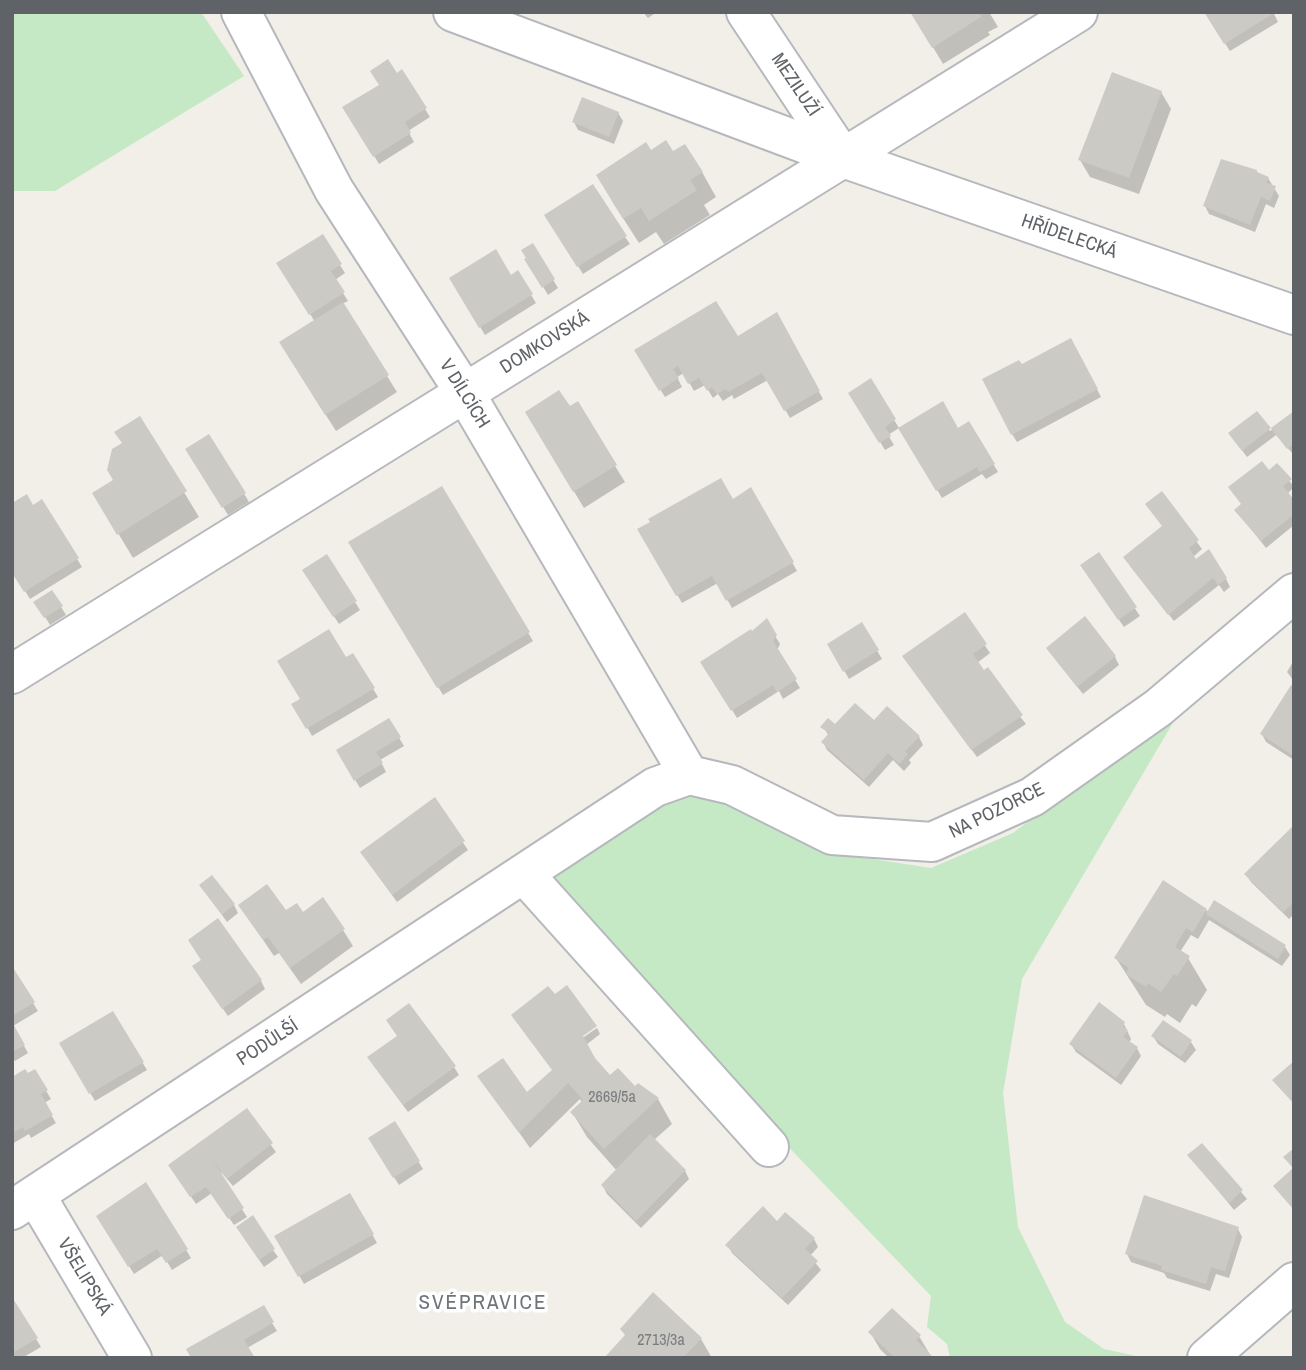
<!DOCTYPE html>
<html>
<head>
<meta charset="utf-8">
<style>
  body { margin:0 }
  #map { position:relative; width:1306px; height:1370px; overflow:hidden; background:#f1efe8; font-family:"Archivo Narrow",sans-serif }
  canvas { display:block }
  .frame { position:absolute; inset:0; border:14px solid #5f6368; pointer-events:none }
</style>
</head>
<body>
<div id="map">
<canvas width="1306" height="1370"></canvas>
<div class="frame"></div>
</div>
<script>
const g = document.querySelector('canvas').getContext('2d');
g.lineJoin = 'round';
function fillPath(path, color) {
  g.fillStyle = color;
  g.fill(path, 'evenodd');
}
function toPath(rows) {
  const path = new Path2D();
  for (const r of rows) {
    path.moveTo(r[0], r[1]);
    for (let i = 2; i < r.length; i += 2) path.lineTo(r[i], r[i + 1]);
  }
  return path;
}
function stroke(path, color, width, dash) {
  g.strokeStyle = color;
  g.lineWidth = width;
  g.lineCap = dash ? 'butt' : 'round';
  g.setLineDash(dash || []);
  g.stroke(path);
}
function drawText(font, color, halo, rows, align = 'center') {
  g.font = font + ' "Archivo Narrow",sans-serif';
  g.lineWidth = 7;
  g.setLineDash([]);
  g.textBaseline = 'middle';
  g.strokeStyle = halo;
  g.fillStyle = color;
  for (const [text, x, y, turn = 0] of rows) {
    g.save();
    g.translate(x, y);
    g.rotate((+turn || 0) * Math.PI / 180);
    g.textAlign = isNaN(turn) ? turn : align;
    if (halo) g.strokeText(text, 0, 0);
    g.fillText(text, 0, 0);
    g.restore();
  }
}
const green = toPath([
  [12,12,201,12,244,76,55,191,12,191],
  [1184,704,1022,979,1003,1093,1018,1227,1065,1322,1104,1349,1145,1358,950,1358,947,1344,927,1327,931,1296,628,979,547,880,661,799,706,794,827,852,931,868,1013,833]
]);
const shadow = toPath([
  [643,12,657,12,648,18],
  [912,12,989,12,998,27,988,32,990,35,943,64],
  [1205,12,1273,12,1278,22,1230,51],
  [1161,92,1171,109,1139,194,1090,177,1080,160],
  [345,108,425,109,430,117,408,131,414,142,379,164],
  [618,113,623,121,614,144,578,130,574,122],
  [650,152,673,153,702,172,716,197,704,205,710,215,664,244,656,232,639,243,612,201],
  [1258,174,1268,178,1279,196,1274,208,1266,204,1255,232,1209,214,1205,206],
  [551,223,625,237,630,244,583,274],
  [322,237,345,273,335,280,348,301,342,304,397,392,336,431,291,360,315,322,279,263],
  [532,245,558,288,548,295,527,260],
  [518,273,536,303,485,335,451,279,511,277],
  [776,315,823,399,790,418,768,380,734,399,732,395,723,401,718,394,713,398,705,385,694,391,684,373,677,377,682,387,665,397,636,351,738,338],
  [1071,341,1101,397,1017,442,1012,434,1021,366],
  [870,381,899,428,888,435,894,445,885,450,851,393],
  [1257,413,1270,431,1294,413,1294,455,1276,435,1247,457,1235,441],
  [139,418,199,517,133,558,109,518,124,444],
  [969,423,998,472,986,479,982,474,942,498,900,428,958,430],
  [536,429,615,466,625,482,584,508],
  [209,436,249,502,228,515,188,449],
  [1277,465,1294,487,1287,494,1294,502,1294,525,1266,548,1236,510],
  [441,488,533,641,443,695,351,543],
  [751,490,797,571,732,608,718,583,682,603,639,530,732,501],
  [1161,494,1202,549,1193,557,1196,561,1226,579,1230,587,1224,592,1219,585,1174,621,1130,566,1163,527],
  [42,502,82,567,30,599,12,570,33,507],
  [1099,555,1140,616,1124,627,1087,574],
  [326,556,360,610,339,624,309,578],
  [52,592,66,615,50,625,36,602],
  [964,615,990,653,977,663,1026,724,977,757,909,664],
  [766,621,780,644,777,650,800,688,783,699,779,691,737,718,703,662,751,633],
  [862,625,882,659,849,679,829,644],
  [353,655,378,697,312,736,294,704],
  [1053,656,1115,657,1119,665,1083,694],
  [1294,660,1294,681,1287,672],
  [1294,688,1294,760,1266,742,1262,734],
  [389,721,404,746,380,760,386,772,360,788,338,751],
  [874,723,919,737,923,745,909,760,911,763,904,771,893,760,869,787,827,750,823,742,829,736,823,727],
  [434,800,468,850,397,902,367,860],
  [1294,827,1294,914,1289,919,1251,882,1246,874],
  [1163,882,1209,912,1215,902,1285,947,1290,955,1282,966,1209,920,1198,939,1191,935,1180,952,1188,958,1207,990,1196,1007,1192,1004,1180,1023,1167,1014,1165,1017,1146,1005,1116,958],
  [201,886,234,905,238,913,227,922],
  [240,906,302,914,343,930,353,946,301,984,279,953,274,956],
  [12,969,38,1011,13,1026,28,1053,15,1061,12,1057],
  [199,975,261,981,265,989,228,1016],
  [112,1013,147,1070,95,1101,61,1043],
  [1163,1022,1191,1042,1196,1050,1185,1063,1158,1044,1153,1036],
  [1124,1024,1131,1039,1129,1043,1137,1048,1141,1056,1121,1085,1076,1052,1071,1044],
  [597,1028,600,1034,586,1045,595,1061,610,1077,658,1099,672,1124,654,1140,685,1171,689,1179,641,1228,607,1194,603,1186,617,1171,587,1137,572,1112,582,1103,580,1099,530,1148,480,1077,526,1094,553,1071,581,1035,581,1039],
  [399,1037,454,1067,459,1075,408,1112,374,1066],
  [34,1071,51,1099,44,1103,56,1123,31,1138,29,1134,12,1144,12,1077,27,1076],
  [246,1111,276,1152,233,1186,221,1172,219,1174,247,1217,234,1225,212,1193,196,1204,175,1173],
  [394,1123,423,1169,399,1185,370,1139],
  [1202,1146,1247,1199,1234,1210,1190,1156],
  [146,1184,191,1258,172,1270,163,1255,134,1274,98,1216],
  [350,1195,377,1243,304,1284,277,1237],
  [777,1223,814,1239,818,1247,810,1256,821,1270,788,1305,732,1253,728,1245],
  [1238,1229,1242,1237,1229,1278,1216,1274,1210,1291,1167,1278,1164,1273,1131,1262,1127,1254],
  [242,1235,273,1250,278,1257,264,1267],
  [12,1300,41,1347,22,1358,12,1358],
  [263,1308,277,1331,247,1348,193,1358],
  [870,1332,919,1336,932,1358,889,1358,880,1349],
  [701,1339,712,1358,606,1358]
]);
const building = toPath([
  [910,12,984,12,980,15,981,17,932,48],
  [1204,12,1276,12,1224,44],
  [388,59,397,73,402,69,427,108,405,122,411,133,373,157,342,107,379,85,370,71],
  [1112,72,1162,91,1129,178,1078,160],
  [582,97,619,112,609,137,572,122],
  [666,140,673,151,685,144,703,172,690,180,697,190,649,221,641,208,623,219,596,175,646,142,651,150],
  [1221,159,1257,170,1257,172,1269,177,1266,183,1276,186,1270,201,1261,197,1250,225,1203,206],
  [593,184,627,236,577,267,544,215],
  [323,234,342,264,331,271,345,292,309,315,276,263],
  [533,243,555,279,542,288,524,259,526,258,521,250],
  [496,249,511,275,518,270,533,294,479,328,449,278],
  [716,301,738,336,777,312,820,391,784,411,762,373,728,392,726,389,717,394,712,387,707,391,699,378,688,384,678,366,673,369,679,378,659,391,634,350],
  [343,302,389,375,325,415,279,342],
  [1071,338,1098,389,1011,435,982,379,1019,360,1022,364],
  [871,378,896,419,885,427,891,436,879,443,848,393],
  [559,390,570,406,578,401,617,465,573,492,525,412],
  [943,401,958,428,969,421,995,464,980,472,977,467,936,491,898,428],
  [1257,411,1271,428,1294,411,1294,444,1287,449,1271,428,1242,451,1228,433],
  [140,416,187,491,117,535,92,493,113,480,107,470,112,449,122,443,114,432],
  [209,434,246,493,222,508,185,449],
  [1262,461,1269,470,1277,463,1292,479,1283,486,1294,500,1294,514,1261,541,1234,510,1241,504,1228,487],
  [721,478,733,499,751,487,794,562,726,601,712,576,676,596,637,529,650,522,648,519],
  [442,486,530,632,437,688,348,542],
  [1162,491,1199,540,1189,548,1196,559,1209,549,1227,578,1218,585,1213,578,1168,615,1123,557,1162,526,1145,504],
  [27,494,33,505,42,499,79,558,24,592,12,573,12,503],
  [1099,552,1137,607,1118,620,1080,565],
  [327,554,357,601,333,617,302,570],
  [52,590,63,606,44,618,33,602],
  [965,612,987,644,973,654,984,670,988,667,1023,715,971,750,902,656],
  [1085,616,1116,656,1077,687,1046,648],
  [767,618,777,635,773,641,797,679,777,692,773,685,731,711,700,662,751,629,752,631],
  [862,622,879,650,843,672,827,644],
  [329,629,346,657,353,653,375,688,306,729,291,704,300,699,277,661],
  [1291,685,1294,686,1294,756,1260,734],
  [855,703,874,720,887,706,920,736,905,751,908,754,899,764,888,753,864,780,821,742,829,733,820,727,828,718,835,724],
  [389,718,401,737,376,752,383,763,354,781,336,750],
  [435,797,465,841,392,895,360,852],
  [1294,825,1294,906,1292,904,1283,912,1244,874],
  [212,875,235,904,222,915,199,885],
  [1163,880,1207,909,1193,932,1186,928,1175,947,1190,956,1177,976,1174,974,1161,992,1148,983,1146,987,1126,974,1129,968,1114,958],
  [267,884,286,910,297,903,303,912,323,897,345,929,290,968,268,937,263,940,238,905],
  [1214,900,1286,945,1278,959,1206,914],
  [218,918,262,980,222,1009,192,966,201,960,188,940],
  [12,966,35,1002,12,1016],
  [567,985,597,1026,583,1036,595,1058,610,1075,618,1068,635,1086,638,1083,659,1098,604,1149,570,1112,583,1100,568,1083,519,1133,477,1076,503,1058,527,1092,552,1070,511,1015,548,986,555,994],
  [1099,1002,1125,1022,1123,1027,1128,1030,1123,1037,1138,1047,1116,1078,1069,1044],
  [409,1003,456,1066,403,1105,367,1057,397,1036,386,1020],
  [113,1011,144,1062,89,1094,59,1043],
  [1163,1020,1192,1040,1181,1057,1151,1036],
  [12,1022,25,1045,12,1052],
  [1294,1061,1294,1104,1272,1080],
  [25,1069,28,1073,35,1069,48,1090,41,1094,53,1115,25,1131,23,1127,12,1133,12,1077],
  [247,1108,273,1143,227,1179,210,1156,244,1208,228,1219,206,1187,190,1197,168,1165],
  [395,1121,420,1161,393,1178,368,1138],
  [650,1134,686,1170,636,1221,601,1185],
  [1202,1143,1243,1190,1229,1203,1187,1155],
  [1294,1148,1294,1210,1273,1186,1293,1168,1283,1157],
  [146,1182,188,1249,166,1263,157,1249,128,1267,96,1216],
  [350,1193,374,1234,298,1277,274,1236],
  [1144,1195,1239,1227,1225,1271,1211,1267,1206,1284,1161,1270,1162,1266,1125,1254],
  [763,1206,777,1221,785,1212,815,1238,805,1249,818,1261,782,1298,725,1245],
  [253,1215,275,1249,259,1260,236,1227],
  [653,1292,702,1338,683,1358,604,1358,625,1335,620,1329],
  [12,1297,38,1338,12,1353],
  [264,1305,274,1322,244,1340,255,1358,191,1358,186,1349],
  [892,1308,921,1335,916,1340,934,1358,895,1358,868,1332]
]);
const minor = toPath([
  [241,12,334,190,465,393,689,775],
  [453,12,843,158,1294,315],
  [746,12,843,158],
  [12,674,1078,12],
  [689,775,732,785,832,835,932,842,1032,797,1158,708,1294,593],
  [524,874,769,1147],
  [36,1196,132,1358],
  [12,1210,655,787,689,775],
  [1207,1358,1294,1282]
]);
const numberNames = [
  ["2669/5a",612,1098],
  ["2713/3a",661,1341]
];
const streetNames = [
  ["MEZILUŽÍ",795,85,56],
  ["HŘÍDELECKÁ",1069,237,19],
  ["DOMKOVSKÁ",545,343,-32],
  ["V DÍLCÍCH",464,394,58],
  ["NA POZORCE",997,811,-26],
  ["PODŮLŠÍ",268,1043,-33],
  ["VŠELIPSKÁ",84,1277,59]
];
const neighbourhoodNames = [
  ["SVÉPRAVICE",483,1303]
];
fillPath(green, '#c5e8c5');
fillPath(shadow, '#0003');
fillPath(building, '#cccac5');
stroke(minor, '#b5b8bc', 42);
stroke(minor, '#fff', 38);
drawText('16px', '#7a7d7f', null, numberNames);
drawText('19px', '#5f6368', '#fff', streetNames);
g.letterSpacing = '2px';
drawText('21px', '#70757a', '#fff', neighbourhoodNames);
g.letterSpacing = '0px';
</script>
</body>
</html>
